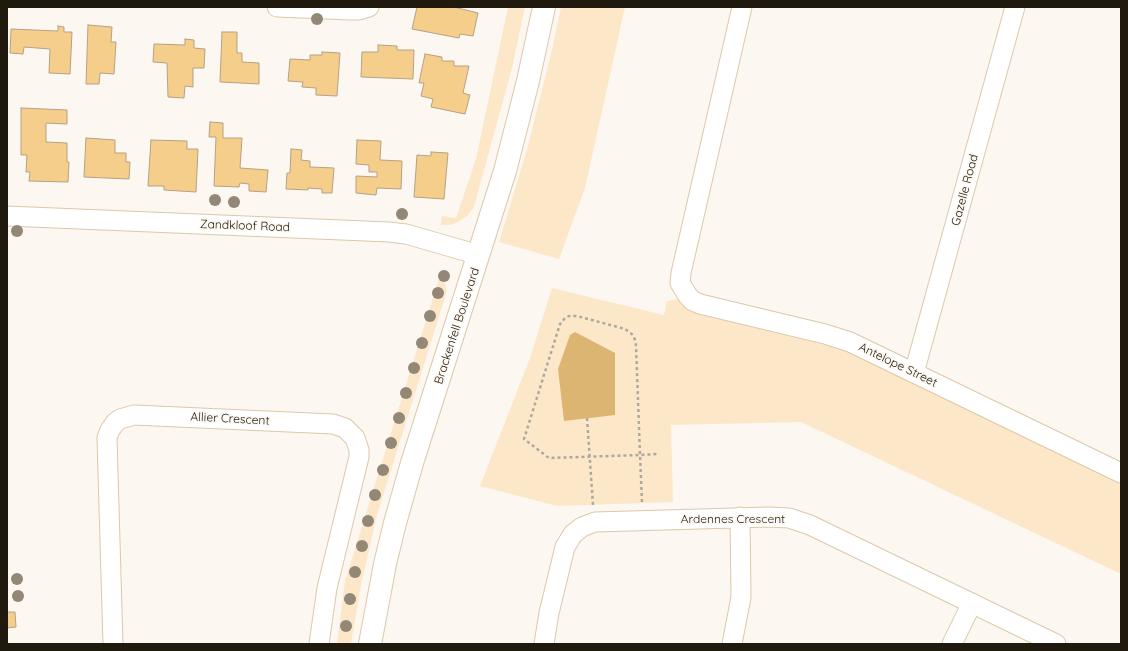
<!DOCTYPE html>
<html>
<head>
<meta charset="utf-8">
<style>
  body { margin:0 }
  #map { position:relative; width:1128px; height:651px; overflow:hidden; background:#fcf7f1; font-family:Quicksand,sans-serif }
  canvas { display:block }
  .frame { position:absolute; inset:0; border:8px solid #20190d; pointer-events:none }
</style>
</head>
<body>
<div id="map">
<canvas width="1128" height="651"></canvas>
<div class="frame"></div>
</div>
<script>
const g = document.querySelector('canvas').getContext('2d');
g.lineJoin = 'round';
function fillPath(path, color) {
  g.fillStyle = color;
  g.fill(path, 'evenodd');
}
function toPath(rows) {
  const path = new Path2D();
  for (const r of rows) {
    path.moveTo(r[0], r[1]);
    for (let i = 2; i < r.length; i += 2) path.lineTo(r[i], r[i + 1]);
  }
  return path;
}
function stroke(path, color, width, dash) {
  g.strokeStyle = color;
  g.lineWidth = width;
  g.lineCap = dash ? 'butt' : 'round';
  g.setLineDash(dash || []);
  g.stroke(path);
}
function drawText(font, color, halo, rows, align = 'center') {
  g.font = font + ' Quicksand,sans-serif';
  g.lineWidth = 3;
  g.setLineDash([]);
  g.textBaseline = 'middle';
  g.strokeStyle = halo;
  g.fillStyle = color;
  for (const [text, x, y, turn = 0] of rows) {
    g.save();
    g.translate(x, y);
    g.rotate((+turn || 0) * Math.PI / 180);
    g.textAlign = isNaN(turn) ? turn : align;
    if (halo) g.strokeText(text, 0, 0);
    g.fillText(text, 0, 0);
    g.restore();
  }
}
const green = toPath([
  [508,7,525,7,512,68,477,196,474,207,467,216,458,222,450,225,441,225,442,216,456,218,476,159],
  [561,7,625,7,585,188,559,259,499,242,528,146,552,50],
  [441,272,447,291,377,515,361,585,351,644,337,644,345,581],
  [552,288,664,315,667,301,677,299,687,308,698,314,846,350,1121,482,1121,574,801,422,671,425,673,502,557,506,480,486,530,358]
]);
const water = toPath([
  [575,332,615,353,615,415,564,421,558,369,570,335]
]);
const building = toPath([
  [417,7,454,7,478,13,473,36,460,34,459,38,412,29,417,7],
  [88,25,112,27,111,42,116,42,114,74,100,73,99,84,86,84,88,25],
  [58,26,64,27,64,32,72,32,70,74,49,73,50,49,24,47,23,54,10,53,11,29,58,31,58,26],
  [222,32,237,32,237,53,242,53,242,62,259,63,259,84,220,82,222,32],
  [185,39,194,40,194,48,205,49,204,68,193,68,193,87,185,86,184,98,168,97,167,63,153,62,154,44,185,45,185,39],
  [378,45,397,46,397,50,414,50,413,79,361,77,362,52,378,52,378,45],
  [322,52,340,53,337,96,316,95,316,88,302,87,303,82,288,81,290,59,310,60,310,55,322,55,322,52],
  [425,54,442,57,442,61,454,61,454,66,469,66,463,93,470,95,465,114,431,107,433,99,421,96,424,83,419,83,425,54],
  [21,108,67,110,67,124,46,123,46,142,67,143,67,162,69,162,68,182,29,181,30,172,26,172,27,155,21,155,21,108],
  [210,122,223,123,223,138,242,138,240,168,268,170,266,192,249,191,249,184,240,183,239,187,214,186,216,137,209,137,210,122],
  [86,138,115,140,115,153,126,153,126,162,130,162,129,179,84,177,86,138],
  [151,140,187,141,187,149,198,149,196,192,164,190,164,186,148,186,151,140],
  [357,140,381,141,380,160,402,161,401,189,377,188,376,195,356,193,356,176,377,177,377,172,369,172,369,165,356,164,357,140],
  [291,149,302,150,301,160,310,161,310,167,334,168,332,193,322,193,322,189,308,188,308,190,286,189,287,173,290,173,291,149],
  [431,152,448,153,444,199,414,197,417,155,431,156,431,152],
  [7,612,15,612,16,627,7,628,7,612]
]);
const path = toPath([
  [587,418,593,505],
  [642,502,640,455,636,345,635,340,633,335,625,329,577,316,569,316,565,318,560,324,524,439,549,458,640,455,657,454]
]);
const minor = toPath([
  [277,7,350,10,359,10,369,7],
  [742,7,681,273,680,283,688,296,693,301,700,304,825,334,850,342,1121,473],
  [7,216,389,232,406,234,479,255],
  [914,373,1015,7],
  [113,644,107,438,110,430,115,423,120,419,134,415,333,424,345,428,355,438,359,450,359,457,327,588,319,644],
  [544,644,549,613,565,547,573,534,582,527,595,522,769,517,789,518,810,525,1056,644],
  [732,644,741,597,740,517],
  [952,644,972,603]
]);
const tertiary = toPath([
  [370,644,385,564,395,523,412,463,505,171,528,81,544,7]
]);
const trees = [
  [317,19],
  [215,200],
  [234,202],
  [402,214],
  [17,231],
  [444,276],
  [438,293],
  [430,316],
  [422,343],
  [414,368],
  [406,393],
  [399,418],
  [391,443],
  [383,470],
  [375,495],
  [368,521],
  [362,546],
  [355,572],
  [17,579],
  [18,596],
  [350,599],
  [346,626]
];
const streetNames = [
  ["Gazelle Road",965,190,-75],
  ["Zandkloof Road",245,226,2],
  ["Brackenfell Boulevard",457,326,-72],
  ["Antelope Street",898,365,26],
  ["Allier Crescent",230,419,3],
  ["Ardennes Crescent",733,519]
];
fillPath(green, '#fce8c8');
fillPath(water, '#dcb573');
fillPath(building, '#f6ce8c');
stroke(building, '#b5a183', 1);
stroke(minor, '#ddc8a9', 21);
stroke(tertiary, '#ddc8a9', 24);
stroke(path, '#aea8a0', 2.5, [3, 3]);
stroke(minor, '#fff', 19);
stroke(tertiary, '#fff', 22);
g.fillStyle = '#938775';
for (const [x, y] of trees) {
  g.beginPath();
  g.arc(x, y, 6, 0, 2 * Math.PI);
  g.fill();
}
drawText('12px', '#20190d', '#fcf7f1', streetNames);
</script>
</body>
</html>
